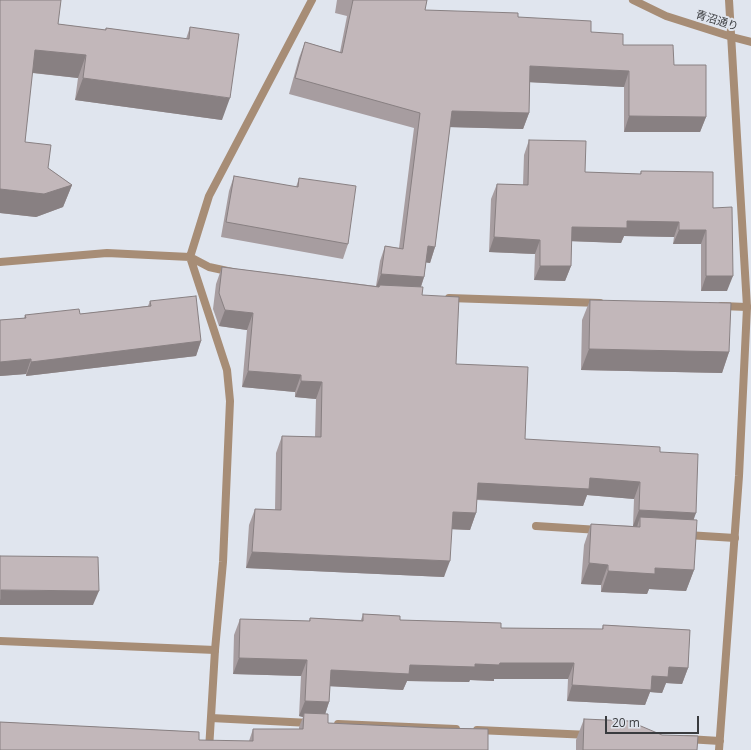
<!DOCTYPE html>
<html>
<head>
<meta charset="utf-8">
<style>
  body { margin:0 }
  #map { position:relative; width:751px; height:750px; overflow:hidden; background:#e0e5ee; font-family:"Open Sans",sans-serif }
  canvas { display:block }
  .scale { position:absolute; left:605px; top:716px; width:94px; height:18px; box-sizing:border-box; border:2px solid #393b3e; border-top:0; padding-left:5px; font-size:12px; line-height:14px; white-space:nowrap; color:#393b3e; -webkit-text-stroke:3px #e0e5ee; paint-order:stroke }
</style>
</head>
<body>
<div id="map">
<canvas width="751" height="750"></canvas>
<div class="scale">20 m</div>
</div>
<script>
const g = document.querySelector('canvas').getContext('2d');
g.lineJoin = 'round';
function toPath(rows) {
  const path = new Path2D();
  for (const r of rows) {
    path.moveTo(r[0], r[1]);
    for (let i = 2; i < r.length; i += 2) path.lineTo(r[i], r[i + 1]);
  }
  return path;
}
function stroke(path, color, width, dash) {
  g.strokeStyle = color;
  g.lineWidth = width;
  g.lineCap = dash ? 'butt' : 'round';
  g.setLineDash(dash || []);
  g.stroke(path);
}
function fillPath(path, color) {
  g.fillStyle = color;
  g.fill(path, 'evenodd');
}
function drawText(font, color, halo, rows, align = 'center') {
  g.font = font + ' "Open Sans","Noto Sans JP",sans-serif';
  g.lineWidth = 4;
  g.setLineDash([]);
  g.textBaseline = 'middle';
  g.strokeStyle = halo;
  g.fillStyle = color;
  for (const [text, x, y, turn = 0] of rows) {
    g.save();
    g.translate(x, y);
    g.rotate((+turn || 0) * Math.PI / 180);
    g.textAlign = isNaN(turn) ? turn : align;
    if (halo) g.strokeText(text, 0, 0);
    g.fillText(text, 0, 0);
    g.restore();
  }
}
const service = toPath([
  [0,262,107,253,190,257,209,267,232,272],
  [449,298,600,303],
  [721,306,747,307],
  [536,526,599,530],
  [687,535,735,538],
  [209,750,215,650,223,562,230,401,227,370,190,257,209,196,312,0]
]);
const minor = toPath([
  [0,641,215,650],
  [211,718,310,723],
  [338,724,456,729],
  [477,730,590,735],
  [687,739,720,741],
  [719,750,739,476,747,307,729,0]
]);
const tertiary = toPath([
  [633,0,666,16,732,37,751,42]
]);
const wall = toPath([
  [0,0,58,24,105,30,106,28,186,39,190,27,222,120,75,100,78,78,32,73,25,142,48,168,72,185,63,207,36,217,0,213],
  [337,0,427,0,425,10,518,17,591,32,623,45,674,65,706,117,700,132,624,132,624,87,530,82,529,113,523,129,450,127,435,247,430,263,426,262,424,277,421,287,422,295,456,364,525,439,660,452,694,520,694,570,686,591,649,589,647,594,601,592,601,585,581,584,584,545,591,524,633,526,634,499,587,495,583,506,477,500,476,513,470,530,452,529,444,577,246,568,249,525,255,509,275,510,276,453,282,436,315,437,316,399,295,397,295,392,242,387,247,330,219,326,213,309,216,284,222,267,376,286,380,261,385,246,399,248,414,128,289,94,299,58,305,42,340,52,347,16,335,13],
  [529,140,585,172,640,174,641,171,713,208,727,291,701,291,701,244,673,244,674,237,624,236,621,243,571,241,571,266,565,281,534,280,535,254,489,252,491,199,497,184,523,185,524,155],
  [234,176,296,187,299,178,348,244,343,259,221,237,229,191],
  [590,300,729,352,722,373,581,370,582,320],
  [150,301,201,341,196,356,26,376,26,374,0,376,0,320,24,318,25,315,80,314,148,306],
  [363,614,400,616,400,620,501,623,501,628,602,629,603,625,690,630,688,668,682,684,666,683,662,693,650,692,645,705,567,701,568,679,494,679,494,681,470,680,469,682,407,681,403,690,330,686,329,702,325,714,328,714,328,723,436,728,488,729,488,750,0,750,0,722,199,732,199,740,214,741,249,741,253,729,299,729,299,727,303,717,299,716,301,676,233,674,234,635,240,619,309,621,310,618,361,620],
  [584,719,697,750,576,750,576,740]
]);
const shadedWall = toPath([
  [35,50,86,55,78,78,26,72],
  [530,66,629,71,624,87,525,82],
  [83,78,230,98,222,120,75,100],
  [452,111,529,113,523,129,446,127],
  [629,116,706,117,700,132,624,132],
  [72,185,63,207,36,217,0,213,0,189],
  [627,221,679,222,674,237,624,236,621,243,566,241,572,227],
  [679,230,706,230,701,244,673,244],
  [494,237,540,240,535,254,489,252],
  [428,246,435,247,430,263,422,262],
  [540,266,571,266,565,281,534,280],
  [381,274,424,277,419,292,380,285,378,290,375,290],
  [706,276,733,276,727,291,701,291],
  [225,310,253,313,247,330,219,326],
  [201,341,196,356,26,376,31,362],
  [589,349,729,352,722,373,581,370],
  [31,359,26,374,0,376,0,362],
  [248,371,301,375,295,392,242,387],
  [301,381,322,382,316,399,295,397],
  [590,478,640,482,634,499,587,495,583,506,472,499,478,483],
  [639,510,696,513,690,530,640,517,637,527,633,526],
  [453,512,476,513,470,530,446,529],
  [252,552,450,561,444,577,246,568],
  [589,563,608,565,601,585,581,584],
  [655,568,694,570,686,591,649,589,647,594,601,592,608,571],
  [1,590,99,591,93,605,0,605,0,592],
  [239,658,307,660,301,676,233,674],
  [500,663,574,663,568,679,494,679,494,681,470,680,469,682,407,681,403,690,325,686,331,670,410,665,475,664],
  [669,667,688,668,682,684,666,683,662,693,650,692,645,705,567,701,572,685,652,676],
  [305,701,329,702,324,718,304,713,303,717,299,716]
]);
const building = toPath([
  [0,0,61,0,58,24,106,30,106,28,189,39,190,27,239,34,230,98,83,78,86,55,35,50,25,142,51,145,48,168,72,185,44,194,0,189,0,0],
  [353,0,427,0,425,10,518,13,518,17,591,21,591,32,623,34,623,45,673,45,674,65,706,65,706,117,629,116,629,71,530,66,529,113,452,111,435,247,428,246,424,277,381,274,385,246,403,249,420,113,295,78,305,42,342,53,353,0],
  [529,140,586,141,585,172,641,174,641,171,713,172,713,208,732,207,733,276,706,276,706,230,679,230,679,222,627,221,627,228,572,227,571,266,540,266,540,240,494,237,497,184,528,185,529,140],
  [234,176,298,187,299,178,356,186,348,244,226,222,234,176],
  [222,267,379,287,380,285,423,287,422,295,459,297,456,364,528,367,525,439,660,447,660,452,698,454,696,513,639,510,640,482,590,478,589,489,478,483,476,513,453,512,450,561,252,552,255,509,281,510,282,436,321,437,322,382,301,381,301,375,248,371,253,313,225,310,219,293,222,267],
  [196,296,201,341,31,362,31,359,0,362,0,320,26,318,25,315,79,309,80,314,151,306,150,301,196,296],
  [590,300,731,303,729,352,589,349,590,300],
  [640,517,697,520,694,570,655,568,655,574,608,571,608,565,589,563,591,524,640,527,640,517],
  [0,556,98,557,99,591,1,590,1,600,0,600,0,556],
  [363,614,400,616,400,620,501,623,501,628,603,629,603,625,690,630,688,668,669,667,668,677,652,676,651,690,572,685,574,663,500,663,499,665,475,664,475,667,410,665,409,674,331,670,329,702,305,701,307,660,239,658,240,619,310,621,310,618,363,621,363,614],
  [304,713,328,714,328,723,436,728,488,729,488,750,0,750,0,722,199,732,199,740,253,741,253,729,303,729,304,713],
  [584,719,629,721,662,735,698,736,697,750,583,750,584,719]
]);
const streetNames = [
  ["青沼通り",717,21,17]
];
stroke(service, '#a78d76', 8);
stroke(minor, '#a78d76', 8);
stroke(tertiary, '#a78d76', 8);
fillPath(wall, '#a79da0');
fillPath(shadedWall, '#888082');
fillPath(building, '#c2b7ba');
stroke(building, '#888082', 1);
drawText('11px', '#393b3e', '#e0e5ee', streetNames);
</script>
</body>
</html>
